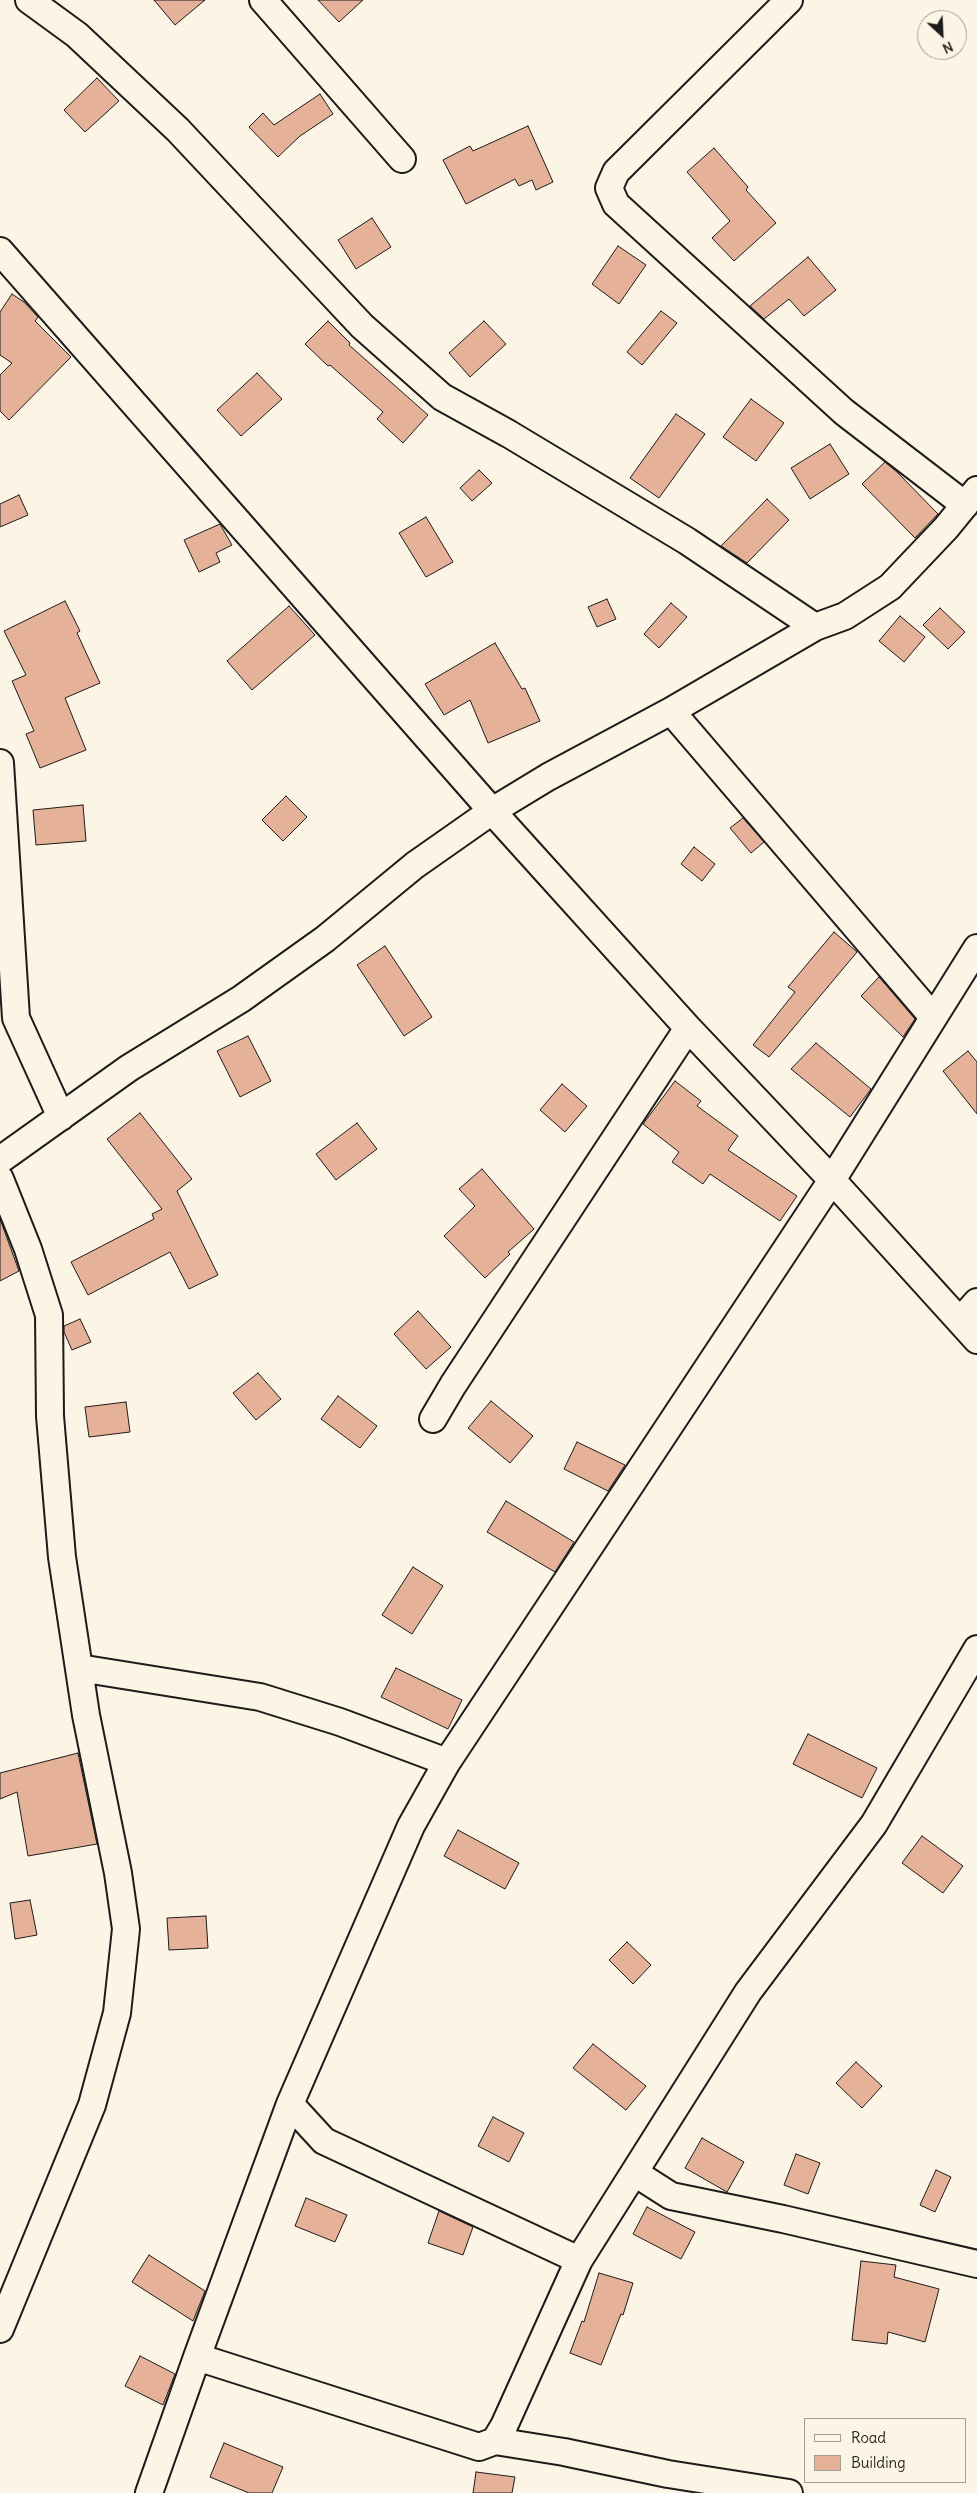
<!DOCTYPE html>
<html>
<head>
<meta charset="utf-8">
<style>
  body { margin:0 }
  #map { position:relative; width:977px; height:2493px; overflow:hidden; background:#fcf5e5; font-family:Delius,sans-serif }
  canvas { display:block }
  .legend { position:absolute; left:804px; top:2418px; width:162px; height:65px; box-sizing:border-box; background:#fcf5e5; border:1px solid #a29e95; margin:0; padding:6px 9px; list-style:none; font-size:15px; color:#1c1c1c }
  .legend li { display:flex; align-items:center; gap:10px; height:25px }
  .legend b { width:25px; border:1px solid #a29e95 }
  .north { position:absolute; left:917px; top:10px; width:50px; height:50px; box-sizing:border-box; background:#fcf5e5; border:1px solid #a29e95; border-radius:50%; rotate:155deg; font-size:14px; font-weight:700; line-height:20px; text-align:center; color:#1c1c1c }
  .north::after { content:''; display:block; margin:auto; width:18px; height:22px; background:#1c1c1c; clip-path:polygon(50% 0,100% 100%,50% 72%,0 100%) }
</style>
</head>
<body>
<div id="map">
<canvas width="977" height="2493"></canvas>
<ul class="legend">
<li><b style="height:6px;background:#fcf5e5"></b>Road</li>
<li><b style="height:14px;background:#e5b198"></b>Building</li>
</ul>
<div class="north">N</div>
</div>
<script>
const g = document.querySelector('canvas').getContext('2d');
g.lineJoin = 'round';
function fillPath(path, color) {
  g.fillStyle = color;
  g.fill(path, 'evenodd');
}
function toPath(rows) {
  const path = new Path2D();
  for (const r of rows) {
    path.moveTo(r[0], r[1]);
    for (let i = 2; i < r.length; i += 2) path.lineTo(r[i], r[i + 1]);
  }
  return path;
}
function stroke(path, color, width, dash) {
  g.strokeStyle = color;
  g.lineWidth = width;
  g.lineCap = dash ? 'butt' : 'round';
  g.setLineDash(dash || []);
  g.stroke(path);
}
const building = toPath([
  [154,0,205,0,175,25,154,0],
  [318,0,363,0,339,22,318,0],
  [97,78,119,101,85,132,64,110,97,78],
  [320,94,333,114,300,136,278,157,249,127,263,113,274,125,320,94],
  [528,126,553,182,536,190,532,180,519,186,515,179,466,204,443,160,470,146,473,151,528,126],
  [714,148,748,187,746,190,776,223,734,261,712,238,730,221,687,172,714,148],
  [372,218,391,247,356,269,338,240,372,218],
  [618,246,646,265,619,304,592,284,618,246],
  [808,257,836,290,804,316,789,299,764,319,750,306,808,257],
  [12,294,24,302,38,317,35,321,71,357,9,420,0,411,0,375,12,363,0,355,0,312,12,294],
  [661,311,677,323,642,365,627,352,661,311],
  [328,321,350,343,349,345,428,415,403,443,377,419,383,412,330,365,328,366,305,344,328,321],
  [484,321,506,344,470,377,449,353,484,321],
  [257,373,282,399,241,436,217,410,257,373],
  [751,399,784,423,756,461,723,437,751,399],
  [676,414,705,434,659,498,630,478,676,414],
  [830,444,849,474,810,499,791,468,830,444],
  [885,462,898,473,938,514,915,538,862,484,885,462],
  [479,470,492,483,472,501,460,488,479,470],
  [19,495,28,515,0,527,0,504,19,495],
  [767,499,789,520,747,563,721,546,767,499],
  [426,517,453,562,426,577,399,533,426,517],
  [220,524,232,545,216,553,220,562,199,572,184,540,220,524],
  [607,599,616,619,597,627,588,607,607,599],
  [65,601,80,631,77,633,100,683,65,698,86,750,40,768,26,734,34,731,12,681,26,675,4,631,65,601],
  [671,603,687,617,659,648,644,634,671,603],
  [289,606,315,635,252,690,227,661,289,606],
  [940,608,965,632,948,649,923,625,940,608],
  [900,616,925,637,904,662,879,641,900,616],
  [495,643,522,689,525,688,540,721,488,743,470,700,444,715,425,684,495,643],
  [286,796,307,817,283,841,262,820,286,796],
  [83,805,86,841,36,845,33,810,83,805],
  [743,818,764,842,751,853,730,828,743,818],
  [694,847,715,864,702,881,681,864,694,847],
  [834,932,857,952,769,1057,753,1045,795,992,788,987,834,932],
  [385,946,432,1017,404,1036,357,965,385,946],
  [879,977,915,1019,903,1037,861,996,879,977],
  [248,1036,271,1081,240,1097,217,1051,248,1036],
  [816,1043,871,1089,850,1117,791,1069,816,1043],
  [968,1051,977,1062,977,1114,943,1071,968,1051],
  [675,1081,701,1101,697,1106,738,1136,728,1150,797,1196,780,1221,710,1174,703,1184,672,1162,679,1152,643,1124,675,1081],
  [562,1084,587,1106,565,1132,540,1110,562,1084],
  [140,1113,192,1179,177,1191,218,1275,189,1289,170,1252,88,1295,71,1262,154,1219,152,1214,162,1209,107,1139,140,1113],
  [357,1123,377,1149,336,1180,316,1154,357,1123],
  [482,1169,534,1229,508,1252,510,1254,485,1278,444,1236,475,1206,459,1189,482,1169],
  [0,1219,19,1271,0,1281,0,1219],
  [418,1311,451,1347,426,1369,394,1334,418,1311],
  [80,1319,91,1342,72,1350,64,1332,64,1326,80,1319],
  [258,1373,281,1399,256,1420,233,1393,258,1373],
  [338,1396,377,1426,360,1448,321,1419,338,1396],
  [491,1401,533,1436,510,1463,468,1428,491,1401],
  [126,1402,130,1432,89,1437,85,1407,126,1402],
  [577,1442,625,1465,608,1491,564,1469,577,1442],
  [506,1501,574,1542,555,1572,487,1532,506,1501],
  [413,1567,443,1586,412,1634,382,1615,413,1567],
  [396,1668,462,1700,448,1729,381,1697,396,1668],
  [808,1734,877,1768,862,1798,793,1764,808,1734],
  [78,1753,97,1844,28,1856,17,1792,0,1799,0,1773,78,1753],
  [458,1830,519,1863,505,1889,444,1856,458,1830],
  [922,1836,963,1866,943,1893,902,1863,922,1836],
  [30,1900,37,1935,15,1939,10,1903,30,1900],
  [206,1916,208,1948,169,1950,167,1918,206,1916],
  [627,1942,651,1965,633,1984,609,1960,627,1942],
  [593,2044,646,2086,626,2110,573,2068,593,2044],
  [856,2062,882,2086,862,2108,836,2083,856,2062],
  [493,2117,524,2133,509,2162,478,2146,493,2117],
  [702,2138,744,2162,727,2192,685,2168,702,2138],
  [796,2154,820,2163,808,2194,784,2185,796,2154],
  [936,2170,951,2177,935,2212,920,2205,936,2170],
  [306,2198,347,2215,335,2242,295,2226,306,2198],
  [647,2207,695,2232,681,2259,633,2234,647,2207],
  [439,2211,473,2227,463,2255,428,2243,439,2211],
  [149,2255,205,2291,193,2321,132,2282,149,2255],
  [861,2261,896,2265,894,2277,939,2289,925,2342,888,2332,887,2344,852,2340,861,2261],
  [599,2273,633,2283,623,2315,621,2314,601,2365,570,2353,582,2321,584,2322,599,2273],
  [140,2356,175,2374,163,2405,125,2386,140,2356],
  [224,2443,283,2467,272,2493,249,2493,210,2477,224,2443],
  [476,2472,515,2477,512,2493,473,2493,476,2472]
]);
const minor = toPath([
  [29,0,77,35,178,130,362,326,442,397,509,434,687,541,815,627],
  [263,0,402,159],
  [789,0,616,172,609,188,616,204,844,412,965,505],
  [0,251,492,811,688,1028,832,1180,977,1340],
  [671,711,933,1017],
  [0,763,16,1018,61,1117],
  [0,1160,129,1068,241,999,325,939,415,865,492,811,548,777,671,711,815,627,845,616,890,587,946,528,977,490],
  [0,1179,28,1249,49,1315,50,1416,62,1557,86,1715,118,1873,126,1929,117,2013,92,2105,0,2329],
  [960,1321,977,1302],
  [433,1419,453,1385,688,1028],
  [79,1668,260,1697,340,1722,447,1762],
  [290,2104,324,2141,579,2260],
  [635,2173,671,2196,783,2219,977,2264],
  [197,2357,290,2104,411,1826,447,1762,832,1180,977,948],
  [495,2441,564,2452,668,2474,789,2493],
  [149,2493,197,2357,479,2447,495,2441,504,2426,579,2260,748,1992,874,1824,977,1649]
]);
fillPath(building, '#e5b198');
stroke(building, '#1c1c1c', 1);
stroke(minor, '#1c1c1c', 30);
stroke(minor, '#fcf5e5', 26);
</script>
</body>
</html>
